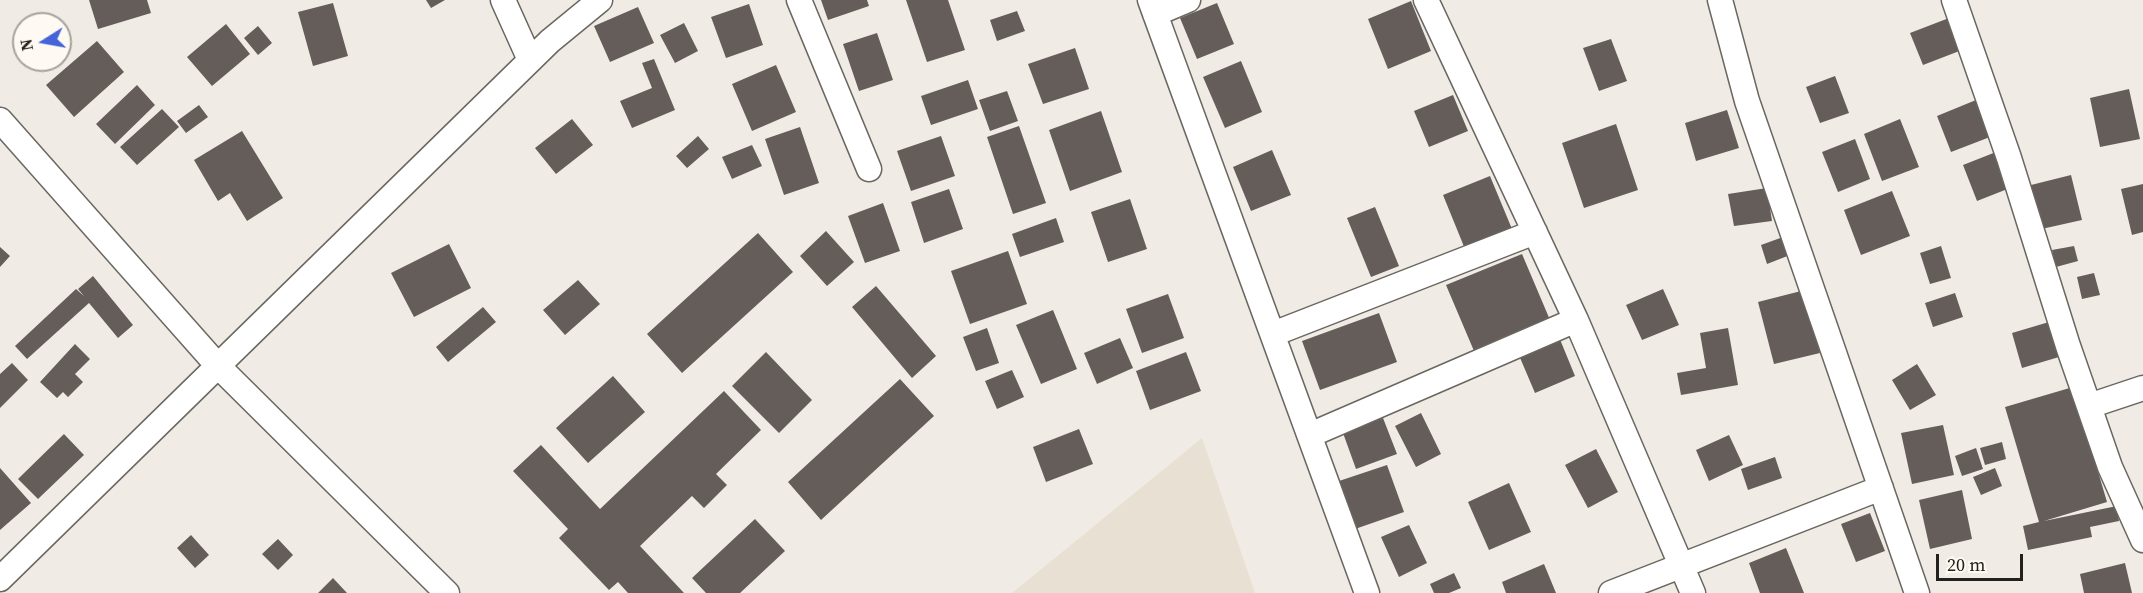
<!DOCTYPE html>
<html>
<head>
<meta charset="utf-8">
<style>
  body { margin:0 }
  #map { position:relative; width:2143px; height:593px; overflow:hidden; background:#f0ece5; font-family:"Source Serif 4",serif }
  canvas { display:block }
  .north { position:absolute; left:12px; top:12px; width:60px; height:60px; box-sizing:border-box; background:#fef9f2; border:2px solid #a6a39d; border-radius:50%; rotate:259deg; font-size:16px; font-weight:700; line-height:24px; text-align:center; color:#22211e }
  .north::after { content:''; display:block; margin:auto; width:21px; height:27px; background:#4464d7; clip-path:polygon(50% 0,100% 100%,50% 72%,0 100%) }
  .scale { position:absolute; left:1936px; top:554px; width:87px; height:27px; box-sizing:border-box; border:3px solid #22211e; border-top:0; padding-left:8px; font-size:18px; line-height:21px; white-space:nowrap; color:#22211e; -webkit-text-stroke:4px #fef9f2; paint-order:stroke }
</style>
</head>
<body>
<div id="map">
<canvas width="2143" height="593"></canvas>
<div class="north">N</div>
<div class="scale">20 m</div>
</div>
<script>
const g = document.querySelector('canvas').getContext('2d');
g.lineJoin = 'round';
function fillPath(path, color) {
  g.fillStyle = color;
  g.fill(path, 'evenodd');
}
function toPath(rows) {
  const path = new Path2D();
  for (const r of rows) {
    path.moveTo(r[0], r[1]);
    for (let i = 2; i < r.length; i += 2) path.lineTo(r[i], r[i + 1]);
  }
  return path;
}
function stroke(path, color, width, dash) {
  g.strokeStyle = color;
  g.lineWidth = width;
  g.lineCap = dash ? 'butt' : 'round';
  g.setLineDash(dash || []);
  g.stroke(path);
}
const built = toPath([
  [1202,438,1255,593,1012,593]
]);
const building = toPath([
  [89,0,147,0,151,13,98,29],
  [426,0,445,0,431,8],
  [821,0,867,0,869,6,828,20],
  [906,0,948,0,965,50,927,62],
  [1411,1,1431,51,1388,69,1368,19],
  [333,3,348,56,313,66,298,12],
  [1217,3,1234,44,1197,59,1180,18],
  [749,4,763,45,726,58,711,17],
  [638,7,654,43,610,62,594,26],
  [1017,11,1025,31,997,41,990,20],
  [1949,18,1962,50,1923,65,1910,33],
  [684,23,698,51,675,63,660,35],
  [226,24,250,54,212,86,187,57],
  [258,26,272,43,258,55,244,38],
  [877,33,893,80,859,91,843,44],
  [1611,39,1627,81,1599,91,1583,48],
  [97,41,124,72,74,117,46,85],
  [1075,48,1089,89,1043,104,1028,64],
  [654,59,675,110,632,128,620,101,652,88,642,63],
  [1241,61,1262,112,1225,128,1203,77],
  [776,65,796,112,752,131,732,84],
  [1835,76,1849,113,1820,123,1806,87],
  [968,80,978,109,931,125,921,96],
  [137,85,155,105,115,144,96,124],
  [2129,89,2140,139,2100,147,2090,98],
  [1007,91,1018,121,990,131,979,100],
  [1453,95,1468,131,1429,147,1414,111],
  [1976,100,1990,137,1951,152,1937,116],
  [199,105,208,117,186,133,177,121],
  [162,109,179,127,137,165,120,147],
  [1727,110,1739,148,1696,161,1685,123],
  [1101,111,1122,172,1070,191,1049,130],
  [572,119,593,145,556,174,535,148],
  [1900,119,1919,167,1882,181,1864,134],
  [1616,124,1638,190,1584,208,1562,143],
  [1019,126,1046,203,1013,214,987,137],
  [800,127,819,183,784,195,765,139],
  [242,131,283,198,247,221,230,193,218,201,194,160],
  [698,136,709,149,687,168,676,156],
  [941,136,955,176,911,191,897,151],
  [1855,139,1870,179,1838,192,1822,152],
  [752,145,762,166,732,179,722,157],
  [1272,150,1291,195,1251,211,1233,167],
  [1996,152,2010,188,1977,201,1963,165],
  [2071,175,2082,220,2037,230,2027,186],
  [1490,176,1512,229,1465,249,1443,195],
  [2143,184,2143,232,2132,235,2121,189],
  [1767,188,1772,221,1734,226,1728,194],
  [949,189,963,229,924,243,911,202],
  [1892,191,1910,236,1861,255,1844,210],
  [1130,199,1147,249,1108,262,1091,212],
  [883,203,900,251,865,263,848,216],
  [1375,207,1399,266,1371,277,1347,218],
  [1056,218,1064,242,1020,257,1012,234],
  [826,231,854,262,827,286,800,256],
  [758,233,793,272,682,373,647,334],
  [1783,237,1790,255,1767,264,1761,245],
  [449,244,471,288,414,317,391,273],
  [1941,246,1951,278,1930,284,1920,253],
  [2074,246,2078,261,2056,267,2052,250],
  [0,247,10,256,0,267],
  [1008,251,1027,304,970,324,951,271],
  [1522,254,1550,320,1474,351,1446,285],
  [2094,273,2100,295,2082,299,2077,277],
  [93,276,133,325,118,338,89,303,27,359,15,346,76,289,84,296,78,289],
  [578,280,600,304,565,335,543,310],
  [876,286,936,356,912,378,852,307],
  [1663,289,1679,325,1642,340,1626,305],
  [1805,290,1820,353,1774,364,1758,302],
  [1955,293,1963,317,1933,327,1925,303],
  [1168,294,1184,338,1142,353,1126,309],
  [483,307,496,322,448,362,436,347],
  [1053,310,1077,369,1041,384,1016,325],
  [1379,313,1397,362,1320,390,1302,341],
  [2049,322,2059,357,2022,368,2012,333],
  [987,328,999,363,976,371,963,337],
  [1728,328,1738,385,1681,395,1677,373,1706,368,1700,333],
  [1559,337,1575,376,1535,393,1518,353],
  [1120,338,1133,368,1097,384,1084,353],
  [75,344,90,359,75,374,83,382,68,397,63,392,57,398,40,382],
  [766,352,812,400,779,433,732,386],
  [1186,352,1201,391,1150,410,1136,371],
  [12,363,28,380,0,408,0,374],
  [1917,364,1936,395,1910,410,1892,380],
  [1012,370,1024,397,997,409,985,381],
  [613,376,645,412,588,463,556,428],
  [900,379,934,416,821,520,788,482],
  [2073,387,2107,502,2044,521,2117,506,2119,521,2090,527,2092,537,2028,550,2023,526,2039,522,2005,407],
  [724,391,761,430,716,474,727,485,704,508,692,496,640,546,684,593,628,593,618,582,609,590,559,538,568,529,513,471,541,445,600,509],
  [1421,413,1441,454,1416,467,1395,426],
  [1383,418,1397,454,1356,469,1343,433],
  [1943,425,1954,475,1912,484,1901,433],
  [1079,429,1093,464,1046,482,1033,447],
  [64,434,84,455,38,499,18,479],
  [1729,435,1743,465,1709,481,1696,450],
  [2002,442,2006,459,1985,465,1980,448],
  [1976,448,1983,469,1962,476,1955,456],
  [1596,449,1618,492,1588,508,1565,465],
  [1775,457,1782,478,1748,490,1741,469],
  [1387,465,1404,512,1355,529,1339,481],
  [0,468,31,503,0,530],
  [1995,468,2002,486,1981,495,1973,477],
  [1509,483,1531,532,1489,550,1468,502],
  [1962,490,1972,539,1930,549,1919,500],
  [1870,513,1885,551,1856,562,1841,524],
  [755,519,785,551,740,593,706,593,692,578],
  [1409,525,1427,563,1399,577,1381,537],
  [191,535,209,555,195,568,177,548],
  [278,539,293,555,278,570,262,554],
  [1786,548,1804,593,1760,593,1749,563],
  [2125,563,2132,593,2084,593,2080,574],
  [1544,564,1556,593,1506,593,1502,582],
  [1454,573,1461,588,1449,593,1434,593,1430,584],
  [333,578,347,593,318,593]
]);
const minor = toPath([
  [503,0,530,60],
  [799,0,869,169],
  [1150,0,1367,593],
  [1426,0,1576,320,1693,593],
  [1720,0,1747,101,1917,593],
  [1954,0,2009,158,2068,346,2110,467,2143,540],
  [1155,14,1188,0],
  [0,120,218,366,447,593],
  [1273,334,1535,232],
  [2089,406,2143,388],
  [1310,435,1576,320],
  [0,579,550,41,600,0],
  [1611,593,1881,488]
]);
fillPath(built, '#e8e0d2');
fillPath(building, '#645d59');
stroke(minor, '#6a6660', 27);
stroke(minor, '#fff', 24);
</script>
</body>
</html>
